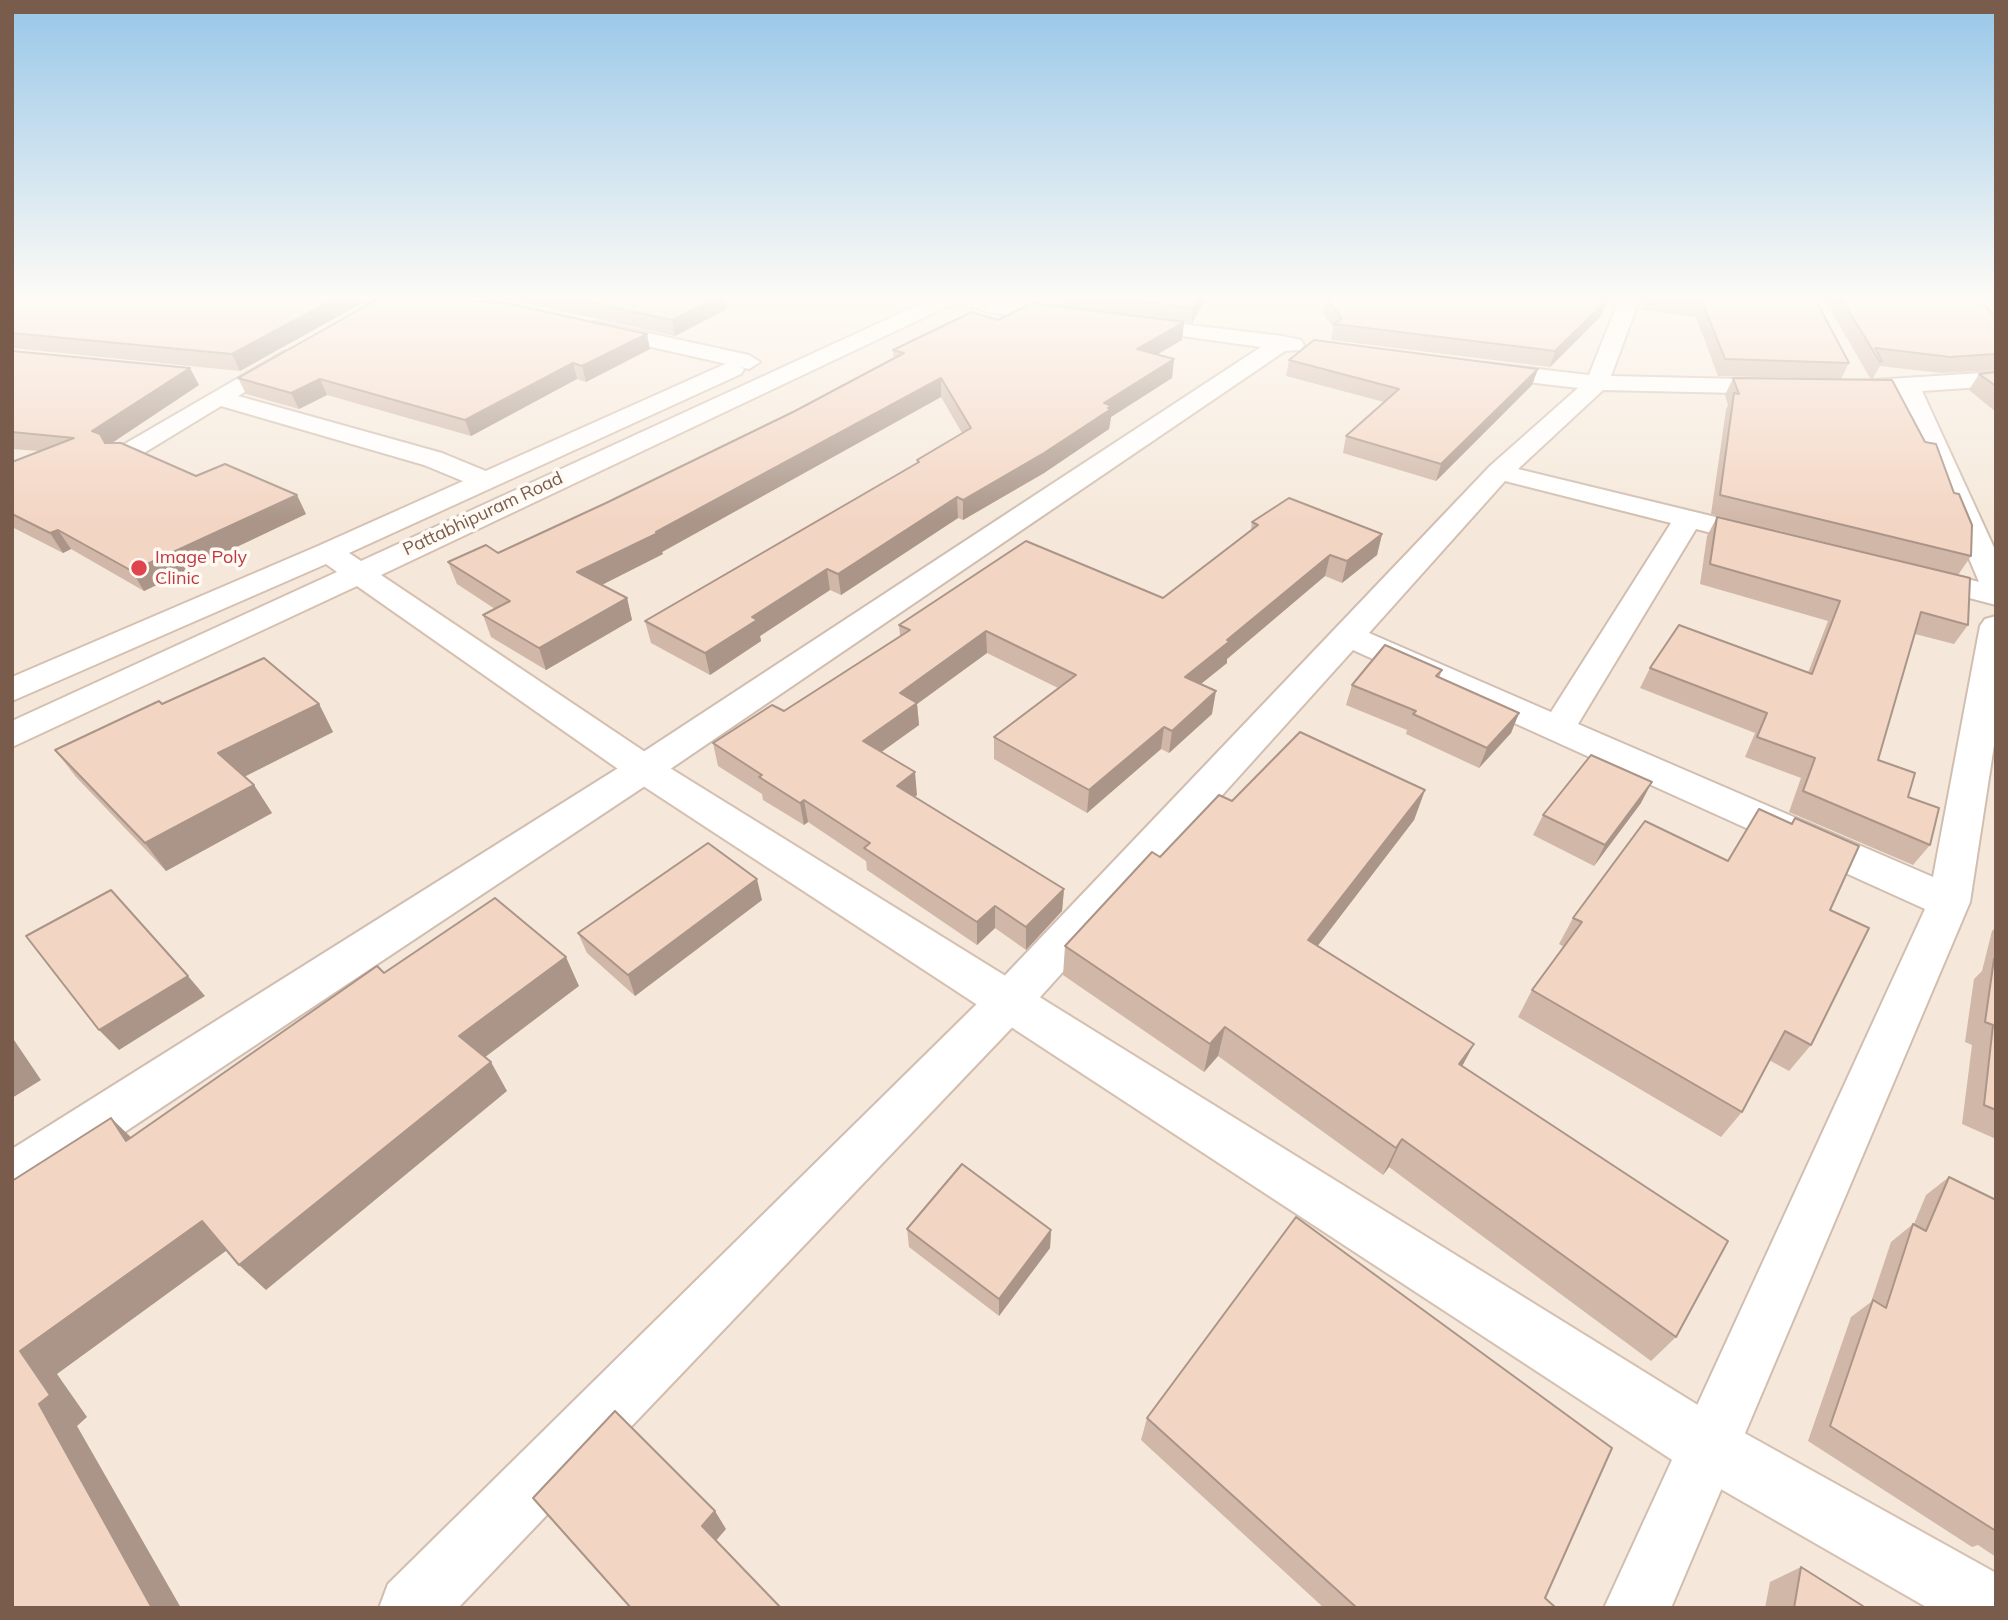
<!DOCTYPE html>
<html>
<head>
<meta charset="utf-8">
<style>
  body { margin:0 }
  #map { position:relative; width:2008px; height:1620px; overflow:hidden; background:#fdf6ec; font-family:Mulish,sans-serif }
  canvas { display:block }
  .frame { position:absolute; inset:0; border:14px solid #7a5c4d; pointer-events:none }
</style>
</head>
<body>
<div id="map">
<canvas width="2008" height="1620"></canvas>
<div class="frame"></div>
</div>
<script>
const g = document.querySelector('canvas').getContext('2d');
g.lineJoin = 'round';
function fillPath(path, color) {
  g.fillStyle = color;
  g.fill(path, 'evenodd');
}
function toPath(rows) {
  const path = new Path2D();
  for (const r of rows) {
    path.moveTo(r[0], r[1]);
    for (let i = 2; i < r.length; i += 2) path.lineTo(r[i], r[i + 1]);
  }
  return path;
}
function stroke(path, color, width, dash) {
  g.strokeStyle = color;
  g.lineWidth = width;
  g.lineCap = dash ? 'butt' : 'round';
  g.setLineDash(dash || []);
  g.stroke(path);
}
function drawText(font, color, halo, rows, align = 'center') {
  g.font = font + ' Mulish,sans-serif';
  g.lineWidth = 7;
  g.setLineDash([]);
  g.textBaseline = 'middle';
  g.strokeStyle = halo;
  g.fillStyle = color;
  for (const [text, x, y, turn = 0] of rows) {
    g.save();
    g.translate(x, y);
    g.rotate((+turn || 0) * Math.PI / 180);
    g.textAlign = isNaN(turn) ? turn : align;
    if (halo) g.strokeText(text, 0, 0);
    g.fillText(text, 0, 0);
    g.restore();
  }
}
const residential = toPath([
  [12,295,1996,295,1996,1608,12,1608]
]);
const street = toPath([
  [351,295,434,295,445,301,435,307,361,301,351,295],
  [941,295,973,295,995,301,1071,311,1081,317,1071,323,993,313,944,299,941,295],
  [1621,295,1641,295,1611,376,1781,380,1789,382,1793,387,1789,392,1781,394,1603,390,1518,469,1773,531,1777,537,1773,543,1763,546,1696,529,1578,724,1933,877,1980,626,1985,619,1996,616,1996,732,1970,902,1671,1608,1604,1608,1925,909,1353,650,1024,1015,458,1608,379,1608,388,1584,992,989,1490,466,1578,388,1485,377,1474,370,1477,365,1485,363,1589,375,1621,295],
  [1505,481,1671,523,1551,712,1369,633,1505,481],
  [1131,318,1282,336,1301,340,1304,345,1301,350,1285,351,657,778,30,1195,12,1202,12,1149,631,760,1261,347,1124,328,1120,324,1124,320,1131,318],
  [597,322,749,355,760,362,749,369,589,333,586,328,589,323,597,322],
  [285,351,296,358,293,363,238,396,442,453,493,474,497,480,493,486,484,488,475,486,424,465,221,406,134,459,116,459,112,454,116,449,285,351],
  [1996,372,1996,386,1922,391,1996,552,1996,605,1909,582,1905,576,1909,570,1920,567,1979,582,1899,392,1844,396,1836,394,1832,389,1836,384,1844,382,1996,372]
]);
const secondary = toPath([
  [940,295,966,295,963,299,381,575,657,760,1730,1425,1996,1573,1996,1608,1928,1608,1686,1469,631,778,357,586,12,747,12,721,337,572,326,564,12,701,12,677,318,546,725,364,733,362,744,369,741,374,349,553,361,561,940,295]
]);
const wall = toPath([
  [12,295,362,303,240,371,12,348],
  [448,295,725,295,727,309,675,336,515,301],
  [1059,295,1208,295,1192,323,1184,322,1182,340,1157,354,1174,359,1172,378,1111,417,1109,429,1044,473,963,520,958,518,841,595,830,590,760,636,761,641,710,675,651,643,645,621,918,463,917,460,962,433,941,397,662,552,663,554,601,585,627,598,632,620,546,670,491,637,483,615,495,609,457,584,448,562,498,553,606,503,795,411,894,359,893,350,998,320,1059,306],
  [1579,295,1619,295,1616,299],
  [1643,295,1813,295,1849,363,1841,379,1718,376,1696,317,1641,310],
  [1822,295,1976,295,1996,318,1996,370,1941,373,1880,366,1873,378,1870,378],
  [1981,295,1996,295,1996,310],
  [1326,298,1602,315,1550,367,1331,340,1333,327,1323,314],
  [650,349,586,382,577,379,471,436,327,395,299,409,246,394,238,378],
  [12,351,199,385,111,443,196,476,306,514,144,591,71,549,63,553,12,527,12,462,39,451,12,449],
  [1289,360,1538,369,1532,385,1436,481,1343,453,1346,436,1384,402,1286,376],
  [1996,372,1996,412,1969,390,1979,374],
  [1733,378,1925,442,1954,493,1971,556,1958,575,1711,514,1726,410,1728,405,1725,395],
  [1717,517,1968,625,1954,644,1915,634,1878,760,1908,797,1930,845,1913,865,1789,812,1801,778,1745,757,1755,733,1640,688,1650,668,1808,673,1828,621,1700,584,1707,536],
  [1252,522,1382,534,1377,555,1342,583,1325,576,1227,659,1227,663,1201,684,1212,714,1169,753,1161,749,1087,813,994,759,994,737,1058,688,987,653,917,704,919,725,881,752,917,795,914,797,1064,889,1062,911,1026,950,995,928,977,945,867,870,866,861,808,822,804,825,763,800,762,794,718,766,713,743,784,711,900,636,899,625,1163,598,1251,530],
  [1442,670,1439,678,1519,713,1511,733,1479,768,1406,734,1407,730,1346,705,1352,685],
  [162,704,319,704,333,732,245,776,254,785,272,813,166,871,76,777,55,750],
  [1425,790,1414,820,1318,945,1474,1044,1462,1066,1676,1337,1651,1361,1389,1167,1383,1175,1218,1056,1204,1072,1063,975,1065,946,1160,857,1232,801],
  [1641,803,1594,866,1533,835,1543,815],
  [1759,809,1791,823,1795,818,1830,910,1811,1045,1789,1071,1769,1060,1742,1112,1721,1137,1518,1017,1532,990,1564,947,1559,944,1573,918,1727,861],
  [762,900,635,996,587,953,578,933],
  [1996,927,1996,1139,1962,1124,1972,1045,1965,1042,1974,979,1982,971,1992,931],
  [1949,1177,1996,1200,1996,1557,1978,1545,1972,1547,1808,1441,1851,1317,1871,1302,1891,1242,1913,1224,1914,1224,1926,1195],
  [907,1229,1051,1230,1050,1248,999,1316,909,1247],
  [1147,1418,1545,1598,1556,1608,1324,1608,1141,1440],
  [1801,1567,1866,1608,1765,1608,1770,1582]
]);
const shadedWall = toPath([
  [342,295,358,295,362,303,240,371,232,354],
  [722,295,725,295,727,309,675,336,672,320],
  [1201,295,1208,295,1192,323,1193,308],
  [1607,300,1602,315,1550,367,1555,351],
  [1184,322,1182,340,1136,367,1137,349],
  [647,334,650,349,586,382,582,366],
  [1174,359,1172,378,1111,417,1109,429,1044,473,963,520,963,500,1104,403],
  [573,363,577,379,471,436,465,420],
  [190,368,199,385,103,449,92,431],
  [1538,369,1532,385,1436,481,1441,464],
  [941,378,941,397,662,552,663,554,584,594,577,572,656,532],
  [320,379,327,395,299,409,291,393],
  [297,495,306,514,144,591,132,571],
  [957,497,958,518,841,595,838,574],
  [58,530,71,549,63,553,50,533],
  [1382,534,1377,555,1342,583,1347,561],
  [1330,555,1325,576,1227,659,1227,663,1182,699,1185,677,1227,640],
  [827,569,830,590,760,636,761,641,710,675,705,653,752,617],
  [627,598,632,620,546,670,539,648],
  [986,631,987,653,917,704,919,725,866,763,863,741,900,693],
  [1216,691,1212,714,1169,753,1172,731],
  [319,704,333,732,236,781,218,753],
  [1519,713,1511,733,1479,768,1487,748],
  [1164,727,1161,749,1087,813,1089,790],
  [915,772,917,795,899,808,897,786],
  [1652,782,1641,803,1594,866,1605,845],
  [254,785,272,813,166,871,145,843],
  [1425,790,1414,820,1300,969,1308,940],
  [804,800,808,822,804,825,800,803],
  [757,879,762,900,635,996,628,975],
  [1064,889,1062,911,1026,950,1026,927],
  [995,906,995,928,977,945,977,922],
  [566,957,579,986,476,1064,459,1036],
  [188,976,205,996,119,1050,99,1030],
  [1225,1027,1218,1056,1204,1072,1210,1044],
  [12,1037,41,1080,12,1098],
  [1474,1044,1459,1072,1459,1064],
  [491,1062,507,1091,266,1290,239,1265],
  [111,1118,140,1146,126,1141],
  [1402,1139,1389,1167,1383,1175,1396,1148],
  [202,1221,230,1248,57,1374,87,1417,77,1426,181,1608,152,1608,39,1404,20,1351],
  [1051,1230,1050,1248,999,1316,999,1299],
  [715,1511,726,1529,714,1543,702,1526]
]);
const building = toPath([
  [12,295,342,295,232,354,12,333,12,295],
  [385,295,416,295,510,304,647,334,582,366,573,363,465,420,320,379,291,393,238,378,385,295],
  [554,295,722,295,672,320,554,295],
  [1088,295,1201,295,1193,308,1088,295],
  [1328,295,1570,295,1607,300,1555,351,1334,324,1342,318,1326,298,1328,295],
  [1650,295,1813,295,1849,363,1725,359,1702,301,1650,295],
  [1839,295,1976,295,1996,318,1996,331,1994,331,1996,332,1996,354,1950,357,1875,348,1882,361,1880,362,1839,295],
  [1032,303,1184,322,1137,349,1174,359,1104,403,1112,406,1108,408,1111,409,1044,453,963,500,957,497,838,574,827,569,752,617,757,620,705,653,645,621,919,462,917,460,971,428,941,378,656,532,658,533,577,572,627,598,539,648,483,615,510,601,448,562,486,545,498,553,606,503,795,411,904,353,893,350,972,312,998,320,1032,303],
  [1314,340,1538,369,1441,464,1346,436,1399,389,1289,360,1314,340],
  [12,351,190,368,92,431,100,434,105,443,121,443,196,476,225,464,297,495,132,571,58,530,50,533,12,514,12,462,74,438,12,432,12,351],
  [1996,372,1996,386,1979,374,1996,372],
  [1733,378,1892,380,1925,442,1936,444,1954,493,1959,494,1972,525,1971,556,1720,495,1734,393,1739,394,1733,378],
  [1289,498,1382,534,1347,561,1330,555,1227,640,1230,641,1185,677,1216,691,1172,731,1164,727,1089,790,994,737,1076,675,986,631,900,693,917,703,863,741,915,772,897,786,1064,889,1026,927,995,906,977,922,864,848,870,843,804,800,800,803,759,777,762,775,713,743,772,705,784,711,910,630,899,625,1026,541,1163,598,1258,525,1252,522,1289,498],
  [1717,517,1970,578,1968,625,1921,612,1878,760,1915,773,1908,797,1939,808,1930,845,1803,791,1815,758,1757,737,1767,713,1650,668,1679,625,1812,674,1840,601,1710,564,1717,517],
  [1385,645,1442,670,1436,676,1519,713,1487,748,1413,714,1416,711,1352,685,1385,645],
  [264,658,319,704,218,753,254,785,145,843,55,750,159,701,162,704,264,658],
  [1300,732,1425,790,1308,940,1474,1044,1459,1064,1728,1241,1676,1337,1402,1139,1396,1148,1225,1027,1210,1044,1065,946,1152,852,1160,857,1219,795,1232,801,1300,732],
  [1591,755,1652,782,1605,845,1543,815,1591,755],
  [1759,809,1792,824,1795,818,1859,846,1830,910,1869,928,1811,1045,1785,1031,1742,1112,1532,990,1582,922,1573,918,1645,821,1728,861,1759,809],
  [708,843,757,879,628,975,578,933,708,843],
  [111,890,188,976,99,1030,26,936,111,890],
  [495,898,566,957,459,1036,491,1062,239,1265,202,1221,20,1351,50,1395,39,1404,152,1608,12,1608,12,1181,111,1118,126,1141,377,966,384,973,495,898],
  [1994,959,1996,960,1996,1110,1984,1105,1993,1025,1985,1022,1994,959],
  [962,1164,1051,1230,999,1299,907,1229,962,1164],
  [1949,1177,1996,1200,1996,1531,1830,1426,1873,1300,1886,1308,1913,1224,1926,1231,1949,1177],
  [1296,1217,1612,1448,1545,1598,1556,1608,1357,1608,1147,1418,1296,1217],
  [615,1411,715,1511,702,1526,781,1608,631,1608,533,1498,615,1411],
  [1801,1567,1866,1608,1794,1608,1801,1567]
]);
const markers = [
  [139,568,9,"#e0444e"]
];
const farStreetnames = [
  ["Pattabhipuram Road",483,514,-25]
];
const farHealthnames = [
  ["Image Poly",155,558],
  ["Clinic",155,579]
];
fillPath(residential, '#f5e8da');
stroke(street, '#d1beb0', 4);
stroke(secondary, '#d6c0b0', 4);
fillPath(street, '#fff');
fillPath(secondary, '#fff');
fillPath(wall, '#d1b7a8');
fillPath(shadedWall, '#aa9588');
fillPath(building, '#f3d5c3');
stroke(building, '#aa9588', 2);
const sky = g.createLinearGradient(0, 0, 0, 522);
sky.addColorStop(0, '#97c7e8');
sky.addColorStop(0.57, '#fefbf6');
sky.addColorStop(1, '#fefbf600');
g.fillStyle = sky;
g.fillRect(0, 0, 2008, 522);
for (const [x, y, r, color] of markers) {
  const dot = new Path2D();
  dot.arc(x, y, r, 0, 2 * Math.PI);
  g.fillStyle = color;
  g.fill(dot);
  stroke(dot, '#fffaf3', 2.5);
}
drawText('18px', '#7a5c4d', '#fffaf3', farStreetnames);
drawText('18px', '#be3a42', '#fffaf3', farHealthnames, 'left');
</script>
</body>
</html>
